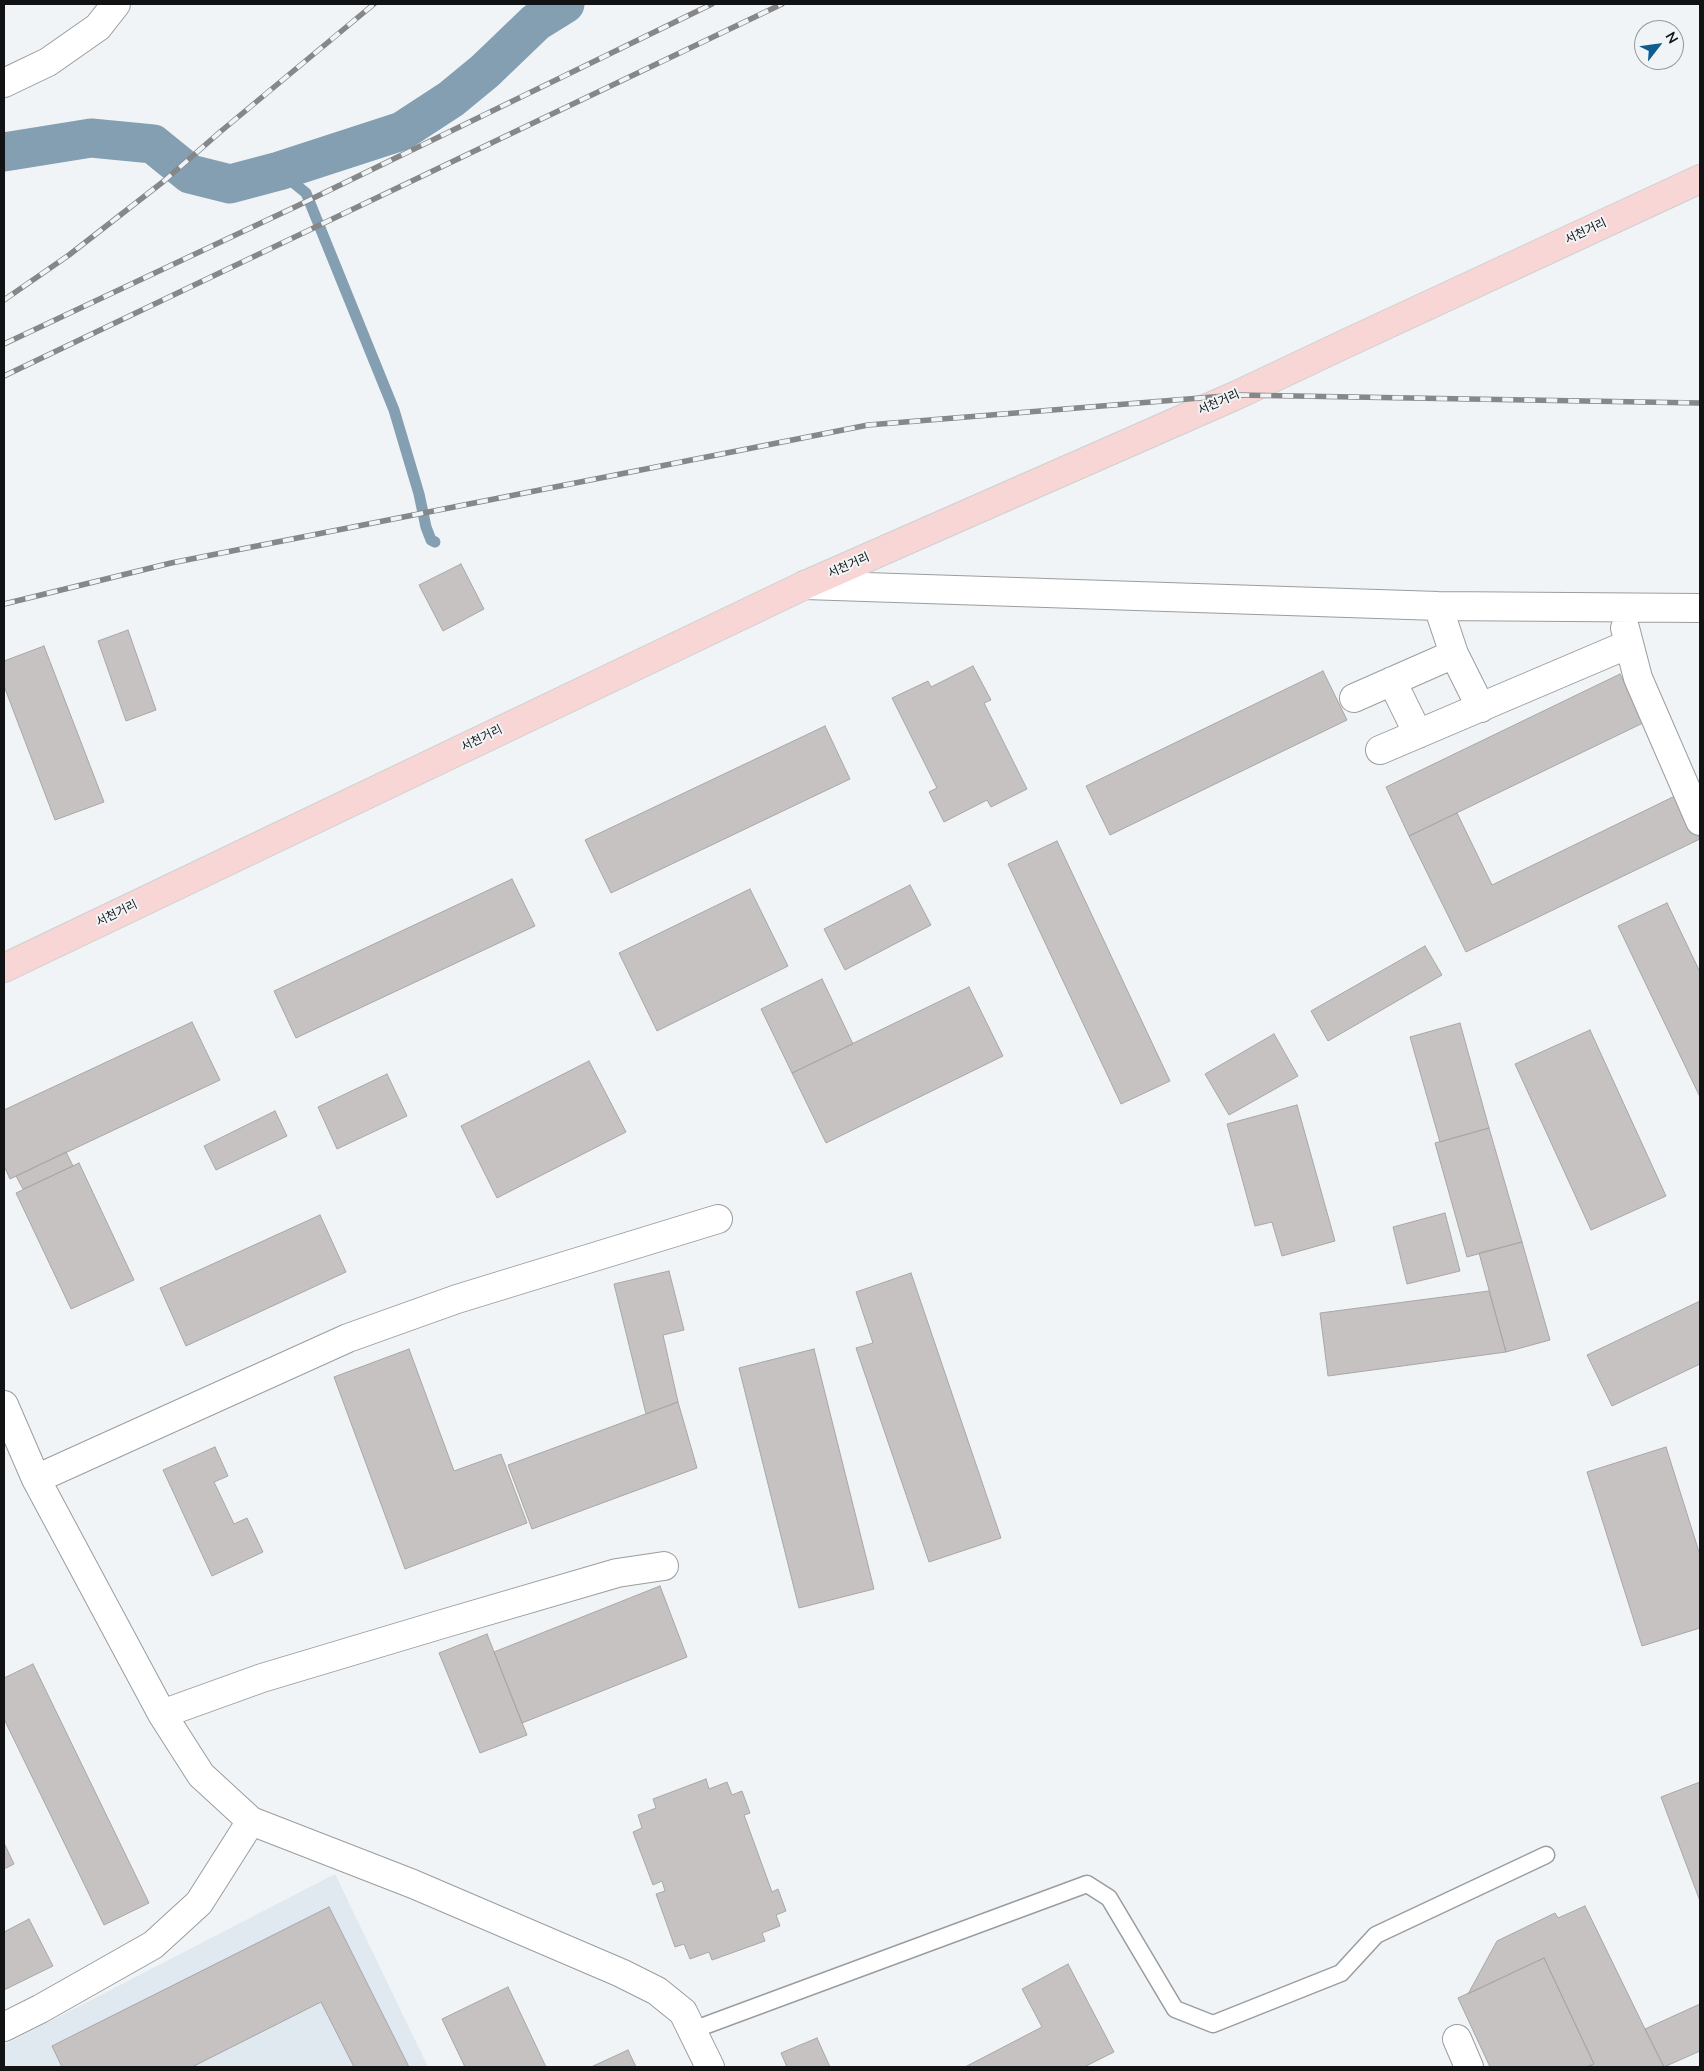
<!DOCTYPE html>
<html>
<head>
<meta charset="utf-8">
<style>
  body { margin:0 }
  #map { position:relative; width:1704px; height:2071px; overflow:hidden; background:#f1f4f6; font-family:"Nunito Sans",sans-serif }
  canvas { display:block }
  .frame { position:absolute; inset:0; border:5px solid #111213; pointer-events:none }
  .north { position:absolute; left:1634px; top:20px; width:50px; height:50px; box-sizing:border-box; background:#f1f4f6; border:1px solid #979a9b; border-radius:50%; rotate:60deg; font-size:14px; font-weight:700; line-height:20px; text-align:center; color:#111213 }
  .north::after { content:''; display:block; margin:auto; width:18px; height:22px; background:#0f5c8f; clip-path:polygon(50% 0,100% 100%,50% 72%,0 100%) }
</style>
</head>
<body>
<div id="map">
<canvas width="1704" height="2071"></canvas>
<div class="frame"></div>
<div class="north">N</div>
</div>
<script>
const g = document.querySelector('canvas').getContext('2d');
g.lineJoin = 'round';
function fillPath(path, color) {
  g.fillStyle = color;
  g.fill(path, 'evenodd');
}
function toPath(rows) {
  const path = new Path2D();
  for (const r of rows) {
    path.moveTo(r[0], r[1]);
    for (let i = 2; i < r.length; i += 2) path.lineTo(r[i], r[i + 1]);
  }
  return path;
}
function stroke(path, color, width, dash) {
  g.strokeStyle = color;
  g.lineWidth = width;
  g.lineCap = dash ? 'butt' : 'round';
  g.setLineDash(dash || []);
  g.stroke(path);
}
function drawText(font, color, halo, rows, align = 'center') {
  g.font = font + ' "Nunito Sans","Noto Sans KR",sans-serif';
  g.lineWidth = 4;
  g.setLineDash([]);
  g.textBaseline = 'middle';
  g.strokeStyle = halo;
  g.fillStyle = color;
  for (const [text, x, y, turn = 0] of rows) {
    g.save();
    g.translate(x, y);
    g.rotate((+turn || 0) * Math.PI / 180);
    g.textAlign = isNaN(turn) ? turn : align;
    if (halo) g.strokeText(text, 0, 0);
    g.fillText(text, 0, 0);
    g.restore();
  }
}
const built = toPath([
  [335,1874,428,2067,4,2067,4,2045]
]);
const stream = toPath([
  [279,171,306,193,394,410,419,494,426,527,431,540,435,542]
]);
const canal = toPath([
  [4,152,91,138,153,144,190,174,230,184,279,171,402,131,451,99,485,71,536,22,565,4]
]);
const building = toPath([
  [461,564,484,609,443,631,419,585,461,564],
  [128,630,156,710,126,721,98,641,128,630],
  [44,646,104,802,55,820,4,686,4,661,44,646],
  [973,666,991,700,984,703,1027,789,991,807,987,800,944,822,929,792,937,788,892,698,928,681,931,687,973,666],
  [1323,671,1347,720,1110,835,1086,786,1323,671],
  [1620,674,1643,723,1409,836,1386,787,1620,674],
  [825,726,850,779,611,893,585,840,825,726],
  [1679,794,1700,839,1466,952,1409,836,1457,813,1492,885,1679,794],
  [1057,841,1170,1081,1121,1104,1008,864,1057,841],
  [512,879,535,926,296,1038,274,991,512,879],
  [910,885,931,925,845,970,824,929,910,885],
  [750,889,788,966,657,1031,619,953,750,889],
  [1667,903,1700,972,1700,1097,1618,926,1667,903],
  [1425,946,1442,975,1328,1041,1311,1011,1425,946],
  [822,979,853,1044,792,1073,761,1009,822,979],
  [969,987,1003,1056,826,1143,792,1073,969,987],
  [192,1022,220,1080,10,1179,4,1166,4,1110,192,1022],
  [1460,1023,1489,1128,1440,1142,1410,1037,1460,1023],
  [1590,1030,1666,1196,1591,1230,1515,1064,1590,1030],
  [1274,1034,1298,1076,1229,1115,1205,1074,1274,1034],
  [589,1061,626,1132,497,1198,461,1126,589,1061],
  [387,1074,407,1116,337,1149,318,1107,387,1074],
  [1297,1105,1335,1241,1282,1256,1272,1222,1255,1226,1227,1124,1297,1105],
  [275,1111,287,1136,216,1170,204,1146,275,1111],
  [1489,1128,1522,1242,1467,1257,1435,1143,1489,1128],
  [66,1152,73,1166,23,1189,16,1176,66,1152],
  [79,1163,134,1280,71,1309,16,1193,79,1163],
  [1445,1213,1460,1271,1407,1284,1393,1227,1445,1213],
  [320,1215,346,1272,186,1346,160,1288,320,1215],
  [1522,1242,1550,1340,1506,1352,1479,1253,1522,1242],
  [669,1271,684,1330,663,1335,678,1402,646,1414,614,1284,669,1271],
  [911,1273,1001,1538,929,1562,856,1348,873,1343,856,1292,911,1273],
  [1489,1291,1506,1352,1328,1376,1320,1313,1489,1291],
  [1700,1301,1700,1364,1612,1406,1587,1355,1700,1301],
  [409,1349,454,1471,501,1454,527,1523,405,1569,334,1377,409,1349],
  [814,1349,874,1589,799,1608,739,1368,814,1349],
  [678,1402,697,1468,532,1529,508,1465,678,1402],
  [215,1447,228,1476,214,1482,234,1524,247,1518,263,1552,212,1576,163,1470,215,1447],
  [1666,1447,1700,1555,1700,1628,1642,1646,1587,1472,1666,1447],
  [660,1586,687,1657,522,1723,494,1652,660,1586],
  [487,1634,527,1735,480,1753,439,1653,487,1634],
  [33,1664,149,1903,104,1925,4,1719,4,1678,33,1664],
  [706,1779,709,1789,727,1782,732,1795,742,1791,750,1813,744,1815,772,1892,778,1889,786,1911,776,1915,780,1926,762,1933,765,1941,712,1960,709,1952,690,1959,684,1944,675,1947,656,1894,665,1891,662,1881,653,1885,633,1832,642,1828,638,1815,656,1808,653,1799,706,1779],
  [1700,1782,1700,1901,1661,1797,1700,1782],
  [4,1843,14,1864,4,1869,4,1843],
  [1585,1906,1645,2029,1664,2067,1586,2067,1594,2064,1544,1958,1468,1994,1497,1941,1555,1913,1558,1918,1585,1906],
  [329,1907,409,2067,354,2067,321,2002,192,2067,62,2067,52,2046,329,1907],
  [29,1919,53,1966,4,1990,4,1932,29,1919],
  [1544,1958,1594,2064,1586,2067,1490,2067,1458,1998,1544,1958],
  [1068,1964,1114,2052,1084,2067,965,2067,1042,2027,1022,1989,1068,1964],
  [508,1987,546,2067,465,2067,442,2019,508,1987],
  [1700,2004,1700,2051,1664,2067,1645,2029,1700,2004],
  [817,2038,830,2067,787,2067,781,2053,817,2038],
  [628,2050,636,2067,591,2067,628,2050]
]);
const lane = toPath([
  [693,2030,1087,1884,1109,1898,1175,2009,1213,2024,1341,1973,1376,1935,1546,1855]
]);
const street = toPath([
  [4,83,48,62,98,27,116,4],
  [805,585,1438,606,1700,608],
  [1438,606,1454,654,1481,708],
  [1625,628,1638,678,1700,821],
  [1392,681,1418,734],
  [1354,698,1454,654],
  [1380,750,1629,644],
  [4,1405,36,1479,162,1714,201,1775,251,1821,413,1884,621,1973,657,1991,683,2012,710,2067],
  [36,1479,348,1338,457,1299,718,1219],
  [162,1714,262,1678,439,1625,617,1573,664,1566],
  [4,2027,40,2009,153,1945,199,1903,251,1821],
  [1457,2039,1469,2067]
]);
const primary = toPath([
  [4,968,805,585,1237,395,1347,343,1700,179]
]);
const rail = toPath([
  [4,300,69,255,164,181,220,132,374,4],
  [4,344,297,206,712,4],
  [4,376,782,4],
  [4,604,171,563,868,425,1237,395,1700,403]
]);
const streetNames = [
  ["서천거리",1586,232,-25],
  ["서천거리",1219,403,-24],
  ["서천거리",849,566,-24],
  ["서천거리",482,739,-26],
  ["서천거리",117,914,-26]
];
fillPath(built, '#e0e8f0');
stroke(stream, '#849eb2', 11);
stroke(canal, '#849eb2', 39);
fillPath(building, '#c5c2c1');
stroke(building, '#a9a6a6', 1);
stroke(lane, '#9a9d9f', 19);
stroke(street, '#9a9d9f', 30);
stroke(primary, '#cfd0d0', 30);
stroke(lane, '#fff', 16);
stroke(street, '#fff', 28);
stroke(primary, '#f7d6d5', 28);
stroke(rail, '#858788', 5.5);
stroke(rail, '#f1f4f6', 4, [11]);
drawText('12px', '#111213', '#f1f4f6', streetNames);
</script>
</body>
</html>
